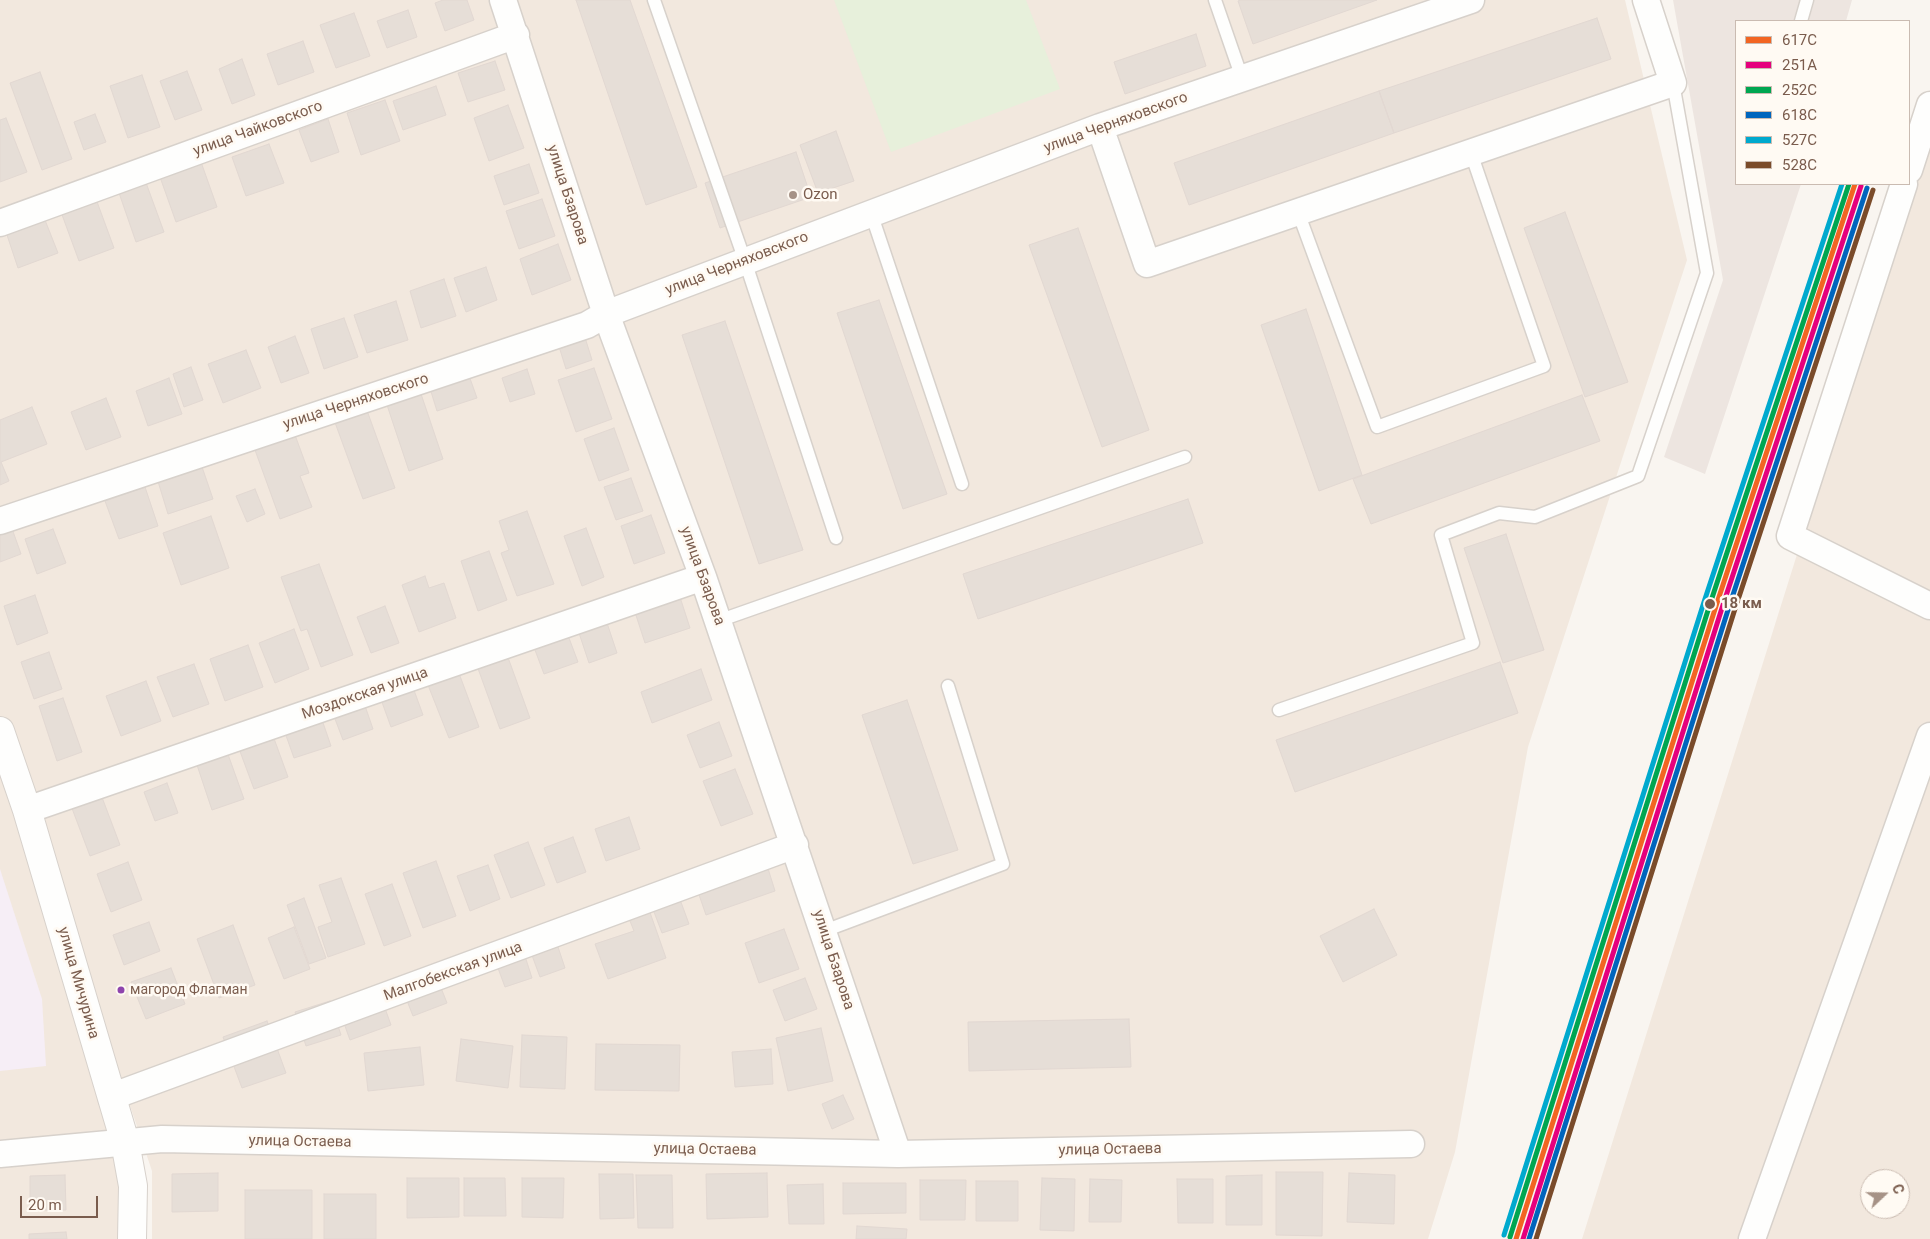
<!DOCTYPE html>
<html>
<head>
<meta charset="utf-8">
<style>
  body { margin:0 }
  #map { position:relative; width:1930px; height:1239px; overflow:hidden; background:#f9f5f0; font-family:Roboto,sans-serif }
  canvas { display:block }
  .legend { position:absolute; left:1735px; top:20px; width:175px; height:165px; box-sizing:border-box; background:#fffaf3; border:1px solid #cabbb1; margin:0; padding:6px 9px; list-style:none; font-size:15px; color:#7a5c4d }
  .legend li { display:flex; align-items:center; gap:10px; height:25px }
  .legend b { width:25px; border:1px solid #cabbb1 }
  .north { position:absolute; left:1860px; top:1169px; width:50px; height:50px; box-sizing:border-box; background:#fffaf3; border:1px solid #cabbb1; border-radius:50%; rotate:69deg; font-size:14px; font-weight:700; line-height:20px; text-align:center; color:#7a5c4d }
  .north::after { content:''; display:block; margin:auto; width:18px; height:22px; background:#a69286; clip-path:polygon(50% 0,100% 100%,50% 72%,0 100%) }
  .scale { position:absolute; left:20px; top:1196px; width:78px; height:22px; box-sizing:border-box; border:2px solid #7a5c4d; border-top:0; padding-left:6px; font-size:15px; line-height:18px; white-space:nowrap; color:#7a5c4d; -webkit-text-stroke:4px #fffaf3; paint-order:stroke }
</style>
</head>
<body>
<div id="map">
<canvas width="1930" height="1239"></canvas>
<ul class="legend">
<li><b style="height:6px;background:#f26522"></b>617C</li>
<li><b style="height:6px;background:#e5007d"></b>251А</li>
<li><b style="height:6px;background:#00a651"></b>252С</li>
<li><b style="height:6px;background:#0065bd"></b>618С</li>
<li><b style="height:6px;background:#00a9ce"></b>527С</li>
<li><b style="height:6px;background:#7a4b2a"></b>528С</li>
</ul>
<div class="north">С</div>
<div class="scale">20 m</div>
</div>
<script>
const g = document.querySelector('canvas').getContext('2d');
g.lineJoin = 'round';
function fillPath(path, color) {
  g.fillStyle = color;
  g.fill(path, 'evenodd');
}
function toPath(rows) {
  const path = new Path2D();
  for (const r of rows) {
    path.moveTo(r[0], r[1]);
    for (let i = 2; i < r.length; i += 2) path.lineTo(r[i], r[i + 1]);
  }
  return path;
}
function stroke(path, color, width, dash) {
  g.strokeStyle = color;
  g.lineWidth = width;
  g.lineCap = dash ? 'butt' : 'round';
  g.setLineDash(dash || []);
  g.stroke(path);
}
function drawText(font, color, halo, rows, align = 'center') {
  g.font = font + ' Roboto,sans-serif';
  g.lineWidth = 5;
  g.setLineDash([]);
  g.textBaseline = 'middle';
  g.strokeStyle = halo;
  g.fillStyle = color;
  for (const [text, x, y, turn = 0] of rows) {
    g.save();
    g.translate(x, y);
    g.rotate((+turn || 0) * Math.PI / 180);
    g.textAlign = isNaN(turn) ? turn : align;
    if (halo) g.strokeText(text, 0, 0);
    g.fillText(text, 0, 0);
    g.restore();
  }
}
const residential = toPath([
  [0,0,1625,0,1687,260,1528,747,1455,1152,1428,1239,152,1239,152,1171,0,719],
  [1930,131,1930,1239,1582,1239],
  [1870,1179,1900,1179,1900,1209,1870,1209],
  [0,731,95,1040,132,1239,0,1239]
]);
const industrial = toPath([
  [1673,0,1852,0,1846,21,1736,21,1736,184,1801,184,1705,474,1664,457,1723,280]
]);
const education = toPath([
  [0,869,42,999,46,1066,0,1071]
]);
const green = toPath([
  [834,0,1026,0,1060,89,891,152]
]);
const building = toPath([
  [443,0,467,0,474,20,445,31,435,3,443,0],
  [576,0,630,0,697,187,646,205,576,0],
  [1240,0,1377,0,1253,44,1238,1,1240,0],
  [408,10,417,37,387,48,377,21,408,10],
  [354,13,370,56,336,68,320,25,354,13],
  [1597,18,1611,59,1394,133,1379,91,1597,18],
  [1196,34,1206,66,1125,94,1114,62,1196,34],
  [303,41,314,72,278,85,267,54,303,41],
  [242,59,255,95,232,104,219,69,242,59],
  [495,61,505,90,468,102,458,73,495,61],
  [187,71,202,110,175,120,160,81,187,71],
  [40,72,72,159,42,170,10,83,40,72],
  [142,75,160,127,128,138,110,86,142,75],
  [436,86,446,115,403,130,393,101,436,86],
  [1379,91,1394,133,1189,205,1174,163,1379,91],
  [385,100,400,141,361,155,347,113,385,100],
  [508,105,524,148,489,161,474,118,508,105],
  [95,114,106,142,84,150,74,122,95,114],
  [6,118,27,172,0,182,0,120,6,118],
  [328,119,339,152,311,162,299,130,328,119],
  [836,131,854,181,818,193,800,145,836,131],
  [269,144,284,183,246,196,232,157,269,144],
  [796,152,811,197,720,228,705,183,796,152],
  [201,162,217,207,176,222,160,177,201,162],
  [529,164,539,193,504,205,494,176,529,164],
  [145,180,164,232,136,242,118,190,145,180],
  [96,199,114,248,79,261,61,212,96,199],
  [542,199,555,236,519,249,506,211,542,199],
  [1565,212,1628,382,1585,397,1524,228,1565,212],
  [43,215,58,253,18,268,5,229,43,215],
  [1078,228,1149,430,1102,447,1029,245,1078,228],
  [558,244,571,280,532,295,520,259,558,244],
  [486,267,497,300,466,312,454,278,486,267],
  [444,279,456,316,421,328,410,291,444,279],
  [879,300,947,494,903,509,837,313,879,300],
  [396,301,408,340,367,353,354,315,396,301],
  [1306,309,1362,475,1319,491,1261,325,1306,309],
  [344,318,358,357,324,369,311,329,344,318],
  [725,321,803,550,759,564,682,335,725,321],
  [583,331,592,360,566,369,557,340,583,331],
  [295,336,309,373,281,383,268,347,295,336],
  [246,350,261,388,223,403,208,364,246,350],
  [191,367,203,400,184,407,173,374,191,367],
  [594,368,612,419,576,432,558,380,594,368],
  [527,369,535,394,510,402,502,378,527,369],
  [467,370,477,398,437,411,428,382,467,370],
  [169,378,182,414,148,426,136,391,169,378],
  [418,385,443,459,409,471,384,396,418,385],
  [1582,395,1600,441,1371,524,1353,479,1582,395],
  [106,398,121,437,86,450,71,412,106,398],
  [365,405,395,488,363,499,333,417,365,405],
  [32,407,47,444,1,462,9,481,0,485,0,420,32,407],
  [614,428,629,470,599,481,584,439,614,428],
  [295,435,309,473,300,476,312,507,280,519,255,450,295,435],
  [200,461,213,499,168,514,156,475,200,461],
  [631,478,643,511,616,520,604,487,631,478],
  [145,487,158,526,119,539,105,501,145,487],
  [255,489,265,514,247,522,236,496,255,489],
  [1188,499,1203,543,978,619,963,574,1188,499],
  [527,511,554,584,517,596,501,553,509,550,499,521,527,511],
  [651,515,665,553,634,564,621,526,651,515],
  [211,516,229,568,181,585,163,533,211,516],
  [10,523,21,554,0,562,0,527,10,523],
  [586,528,604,577,582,586,564,536,586,528],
  [53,529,66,563,37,574,25,539,53,529],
  [1506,534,1544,650,1503,663,1464,548,1506,534],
  [489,551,507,600,478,611,461,561,489,551],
  [319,564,353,655,321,667,307,629,301,631,281,577,319,564],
  [425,576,429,588,444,583,456,618,419,632,402,585,425,576],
  [678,591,690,628,645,643,633,606,678,591],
  [35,595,48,633,17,645,4,606,35,595],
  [385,606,399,643,371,653,357,617,385,606],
  [605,617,617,653,589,663,577,627,605,617],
  [294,629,309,669,275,683,259,643,294,629],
  [566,630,578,662,544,674,532,642,566,630],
  [248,645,263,687,225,701,210,659,248,645],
  [49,652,62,689,34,699,21,662,49,652],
  [506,652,530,718,500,729,476,663,506,652],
  [1500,662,1518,713,1295,792,1276,740,1500,662],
  [194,664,209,704,173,717,157,677,194,664],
  [457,668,479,727,449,738,426,680,457,668],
  [701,669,712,700,652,723,641,692,701,669],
  [146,681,161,721,121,736,106,696,146,681],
  [411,682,423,715,391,727,379,694,411,682],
  [63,698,82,752,57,761,39,706,63,698],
  [363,700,373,729,343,740,332,711,363,700],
  [907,700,958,850,913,864,862,715,907,700],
  [320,714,331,746,294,758,283,727,320,714],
  [719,722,732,756,700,768,687,735,719,722],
  [272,733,288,777,254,789,238,746,272,733],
  [225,746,244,799,212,810,194,756,225,746],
  [735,769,753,814,721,826,703,781,735,769],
  [167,783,178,813,155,821,144,792,167,783],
  [100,792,120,845,90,856,70,803,100,792],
  [629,817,640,849,606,861,595,829,629,817],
  [573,837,586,872,557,883,544,848,573,837],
  [528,842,545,885,511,898,494,855,528,842],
  [436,861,456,916,423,928,403,873,436,861],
  [128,862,142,900,111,912,97,874,128,862],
  [766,862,775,891,706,915,696,886,766,862],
  [488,865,500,899,470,911,457,876,488,865],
  [341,878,365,944,328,957,318,927,332,922,319,885,341,878],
  [392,884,411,936,384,946,365,894,392,884],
  [678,894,689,924,662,933,651,904,678,894],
  [304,898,326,958,309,964,287,905,304,898],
  [647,904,666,958,608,979,595,944,634,931,626,911,647,904],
  [1374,909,1397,955,1343,982,1320,936,1374,909],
  [149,922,160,951,124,965,113,935,149,922],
  [233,925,255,985,219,998,197,939,233,925],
  [294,927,310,969,284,979,268,938,294,927],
  [784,929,799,969,759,983,745,943,784,929],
  [556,941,565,968,540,977,530,950,556,941],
  [523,950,532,978,505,987,495,960,523,950],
  [171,968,185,1004,146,1019,131,982,171,968],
  [434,970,447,1003,413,1016,400,983,434,970],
  [805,978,817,1009,785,1021,773,990,805,978],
  [377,986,391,1025,350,1040,336,1001,377,986],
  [330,1001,341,1035,306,1046,295,1012,330,1001],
  [1129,1019,1131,1067,969,1071,968,1022,1129,1019],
  [267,1021,286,1073,242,1088,223,1037,267,1021],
  [821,1028,833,1081,788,1091,776,1038,821,1028],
  [522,1035,567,1037,565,1089,520,1087,522,1035],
  [461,1039,513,1046,508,1088,456,1081,461,1039],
  [596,1044,680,1045,679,1091,595,1090,596,1044],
  [420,1047,424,1085,368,1091,364,1053,420,1047],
  [771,1049,773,1084,735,1087,732,1052,771,1049],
  [843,1095,854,1119,832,1129,822,1104,843,1095],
  [1276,1172,1323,1172,1322,1236,1276,1235,1276,1172],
  [218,1173,218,1211,172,1212,172,1174,218,1173],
  [767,1173,768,1217,707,1219,706,1174,767,1173],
  [1349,1173,1395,1175,1394,1224,1347,1222,1349,1173],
  [599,1174,633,1174,634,1218,600,1219,599,1174],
  [65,1175,66,1210,30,1210,30,1176,65,1175],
  [636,1175,672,1175,673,1228,638,1228,636,1175],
  [1262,1175,1262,1225,1226,1225,1226,1176,1262,1175],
  [407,1178,459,1178,459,1217,407,1218,407,1178],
  [464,1178,505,1178,506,1216,464,1216,464,1178],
  [522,1178,564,1178,563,1218,522,1217,522,1178],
  [1042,1178,1075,1179,1074,1231,1040,1230,1042,1178],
  [1090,1179,1122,1180,1121,1222,1089,1222,1090,1179],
  [1177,1179,1213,1179,1213,1223,1178,1223,1177,1179],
  [920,1180,966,1180,965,1220,920,1220,920,1180],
  [976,1181,1018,1181,1018,1221,976,1221,976,1181],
  [843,1183,906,1183,906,1213,843,1214,843,1183],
  [823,1184,824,1224,789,1224,787,1185,823,1184],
  [245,1190,312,1190,312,1239,245,1239,245,1190],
  [324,1194,376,1194,376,1239,324,1239,324,1194],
  [857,1226,907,1229,906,1239,856,1239,857,1226],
  [66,1232,67,1239,29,1239,29,1234,66,1232]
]);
const service = toPath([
  [654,0,745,261,836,538],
  [1215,0,1242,78],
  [1801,21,1807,0],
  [1298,212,1377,427,1544,366,1471,153],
  [871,213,962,484],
  [718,621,1185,457],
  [1279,710,1473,643,1441,535,1499,513,1535,517,1638,476,1707,273,1673,83],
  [824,931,1003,864,948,686]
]);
const minor = toPath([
  [503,0,606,314,703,577,898,1154],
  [1100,127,1147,264,1673,83,1646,0],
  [1909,170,1930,105],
  [1904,184,1790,536,1930,606],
  [0,223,516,35],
  [0,521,587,325,606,314,1100,127,1471,0],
  [27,810,703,577],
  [112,1099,124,1092,795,845],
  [0,1154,162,1139,898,1154,1411,1144],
  [1752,1239,1930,736]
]);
const tertiary = toPath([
  [0,731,27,810,125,1142,133,1186,132,1239]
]);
const rail1 = toPath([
  [1516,1239,1716,606,1855,184]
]);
const rail2 = toPath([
  [1523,1239,1722,608,1861,186]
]);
const rail3 = toPath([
  [1510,1237,1710,604,1849,184]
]);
const rail4 = toPath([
  [1529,1239,1728,610,1867,188]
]);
const rail5 = toPath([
  [1504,1235,1704,602,1842,184]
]);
const rail6 = toPath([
  [1536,1239,1734,612,1873,190]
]);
const markers = [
  [793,195,5,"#a69286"],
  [1710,604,6,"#7a5c4d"],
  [121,990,4.5,"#8e44ad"]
];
const busNames = [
  ["магород Флагман",130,990]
];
const streetNames = [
  ["улица Черняховского",1116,123,-20],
  ["улица Чайковского",258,129,-20],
  ["улица Бзарова",567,195,72],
  ["улица Черняховского",737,264,-21],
  ["улица Черняховского",356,402,-18],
  ["улица Бзарова",702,576,70],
  ["Моздокская улица",365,694,-19],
  ["улица Бзарова",833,960,72],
  ["Малгобекская улица",453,972,-20],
  ["улица Мичурина",78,983,74],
  ["улица Остаева",300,1142,1],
  ["улица Остаева",705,1150,1],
  ["улица Остаева",1110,1150,-1]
];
const poiNames = [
  ["Ozon",803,195]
];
const stopNames = [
  ["18 км",1721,604]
];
fillPath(residential, '#f2e8de');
fillPath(industrial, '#ede5e0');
fillPath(education, '#f6eef6');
fillPath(green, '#e7f0db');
fillPath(building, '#e6ded7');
stroke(building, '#e2d8d2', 1);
stroke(service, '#d7d1cb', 15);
stroke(minor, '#d7d1cb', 29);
stroke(tertiary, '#d7d1cb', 30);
stroke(service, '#fefefd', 12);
stroke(minor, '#fefefd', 26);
stroke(tertiary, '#fefefd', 28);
stroke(rail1, '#f26522', 5);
stroke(rail2, '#e5007d', 5);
stroke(rail3, '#00a651', 5);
stroke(rail4, '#0065bd', 5);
stroke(rail5, '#00a9ce', 5);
stroke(rail6, '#7a4b2a', 5);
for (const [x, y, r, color] of markers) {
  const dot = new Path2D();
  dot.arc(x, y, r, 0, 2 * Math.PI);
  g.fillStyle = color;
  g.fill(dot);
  stroke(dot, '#fffaf3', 2);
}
drawText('14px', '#7a5c4d', '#fffaf3', busNames, 'left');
drawText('15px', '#7a5c4d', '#fffaf3', streetNames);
drawText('15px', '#7a5c4d', '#fffaf3', poiNames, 'left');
drawText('bold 15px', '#7a5c4d', '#fffaf3', stopNames, 'left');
</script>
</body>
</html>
